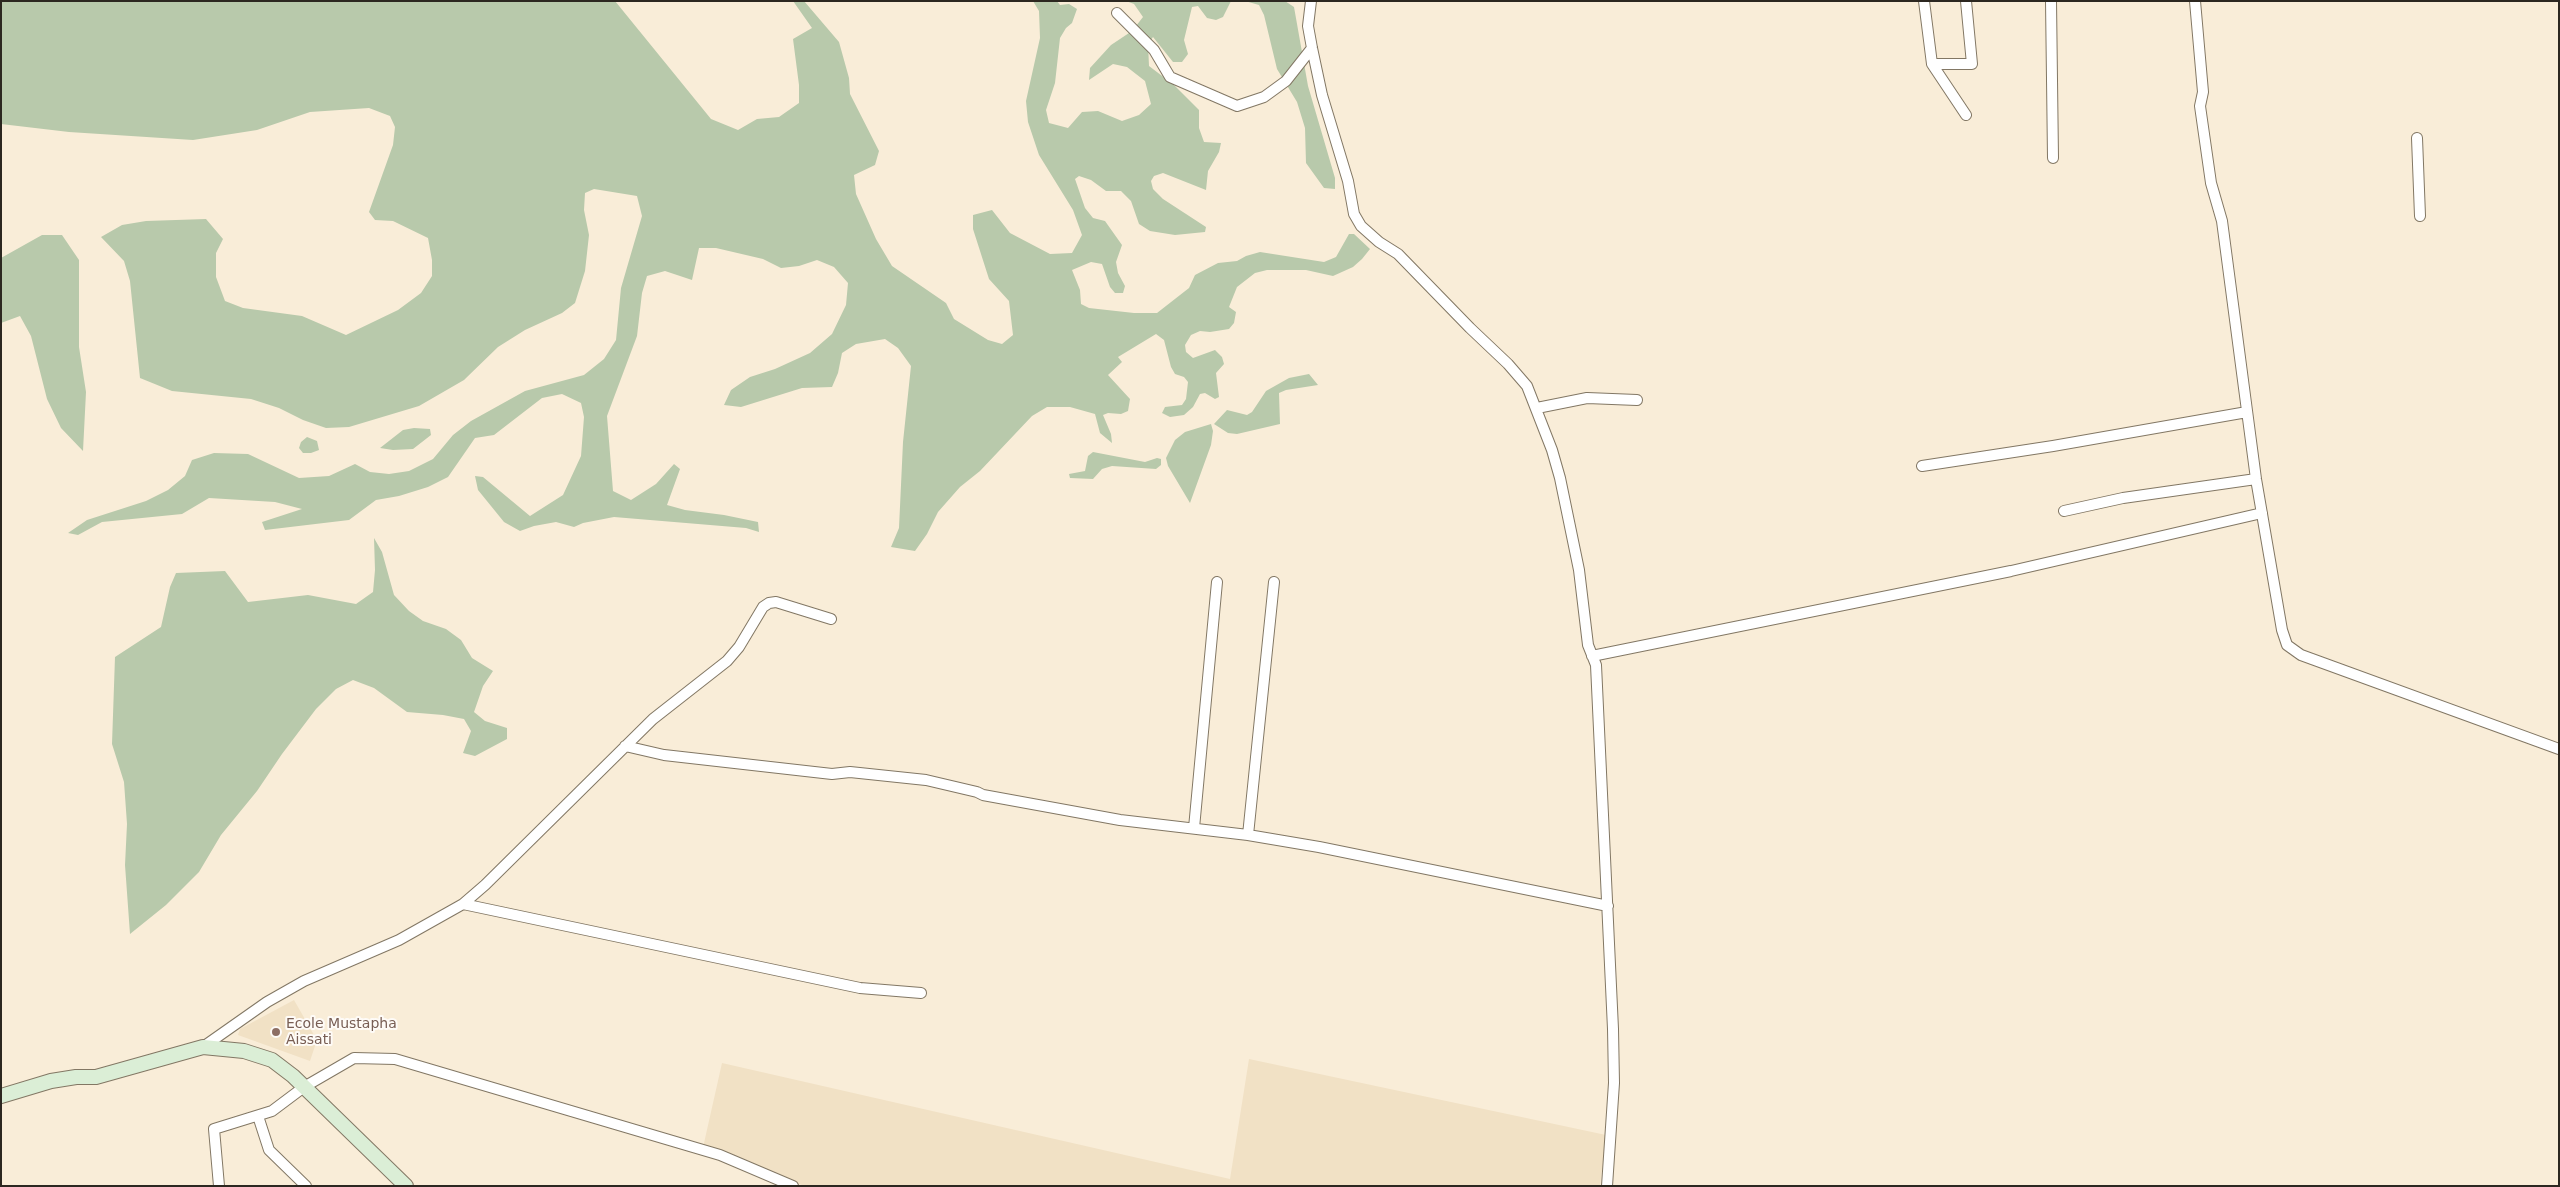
<!DOCTYPE html>
<html>
<head>
<meta charset="utf-8">
<style>
  body { margin:0 }
  #map { position:relative; width:2560px; height:1187px; overflow:hidden; background:#f9edd8; font-family:"DejaVu Sans",sans-serif }
  canvas { display:block }
  .frame { position:absolute; inset:0; border:2px solid #2c2720; pointer-events:none }
</style>
</head>
<body>
<div id="map">
<canvas width="2560" height="1187"></canvas>
<div class="frame"></div>
</div>
<script>
const g = document.querySelector('canvas').getContext('2d');
g.lineJoin = 'round';
function fillPath(path, color) {
  g.fillStyle = color;
  g.fill(path, 'evenodd');
}
function toPath(rows) {
  const path = new Path2D();
  for (const r of rows) {
    path.moveTo(r[0], r[1]);
    for (let i = 2; i < r.length; i += 2) path.lineTo(r[i], r[i + 1]);
  }
  return path;
}
function stroke(path, color, width, dash) {
  g.strokeStyle = color;
  g.lineWidth = width;
  g.lineCap = dash ? 'butt' : 'round';
  g.setLineDash(dash || []);
  g.stroke(path);
}
function drawText(font, color, halo, rows, align = 'center') {
  g.font = font + ' "DejaVu Sans",sans-serif';
  g.lineWidth = 4;
  g.setLineDash([]);
  g.textBaseline = 'middle';
  g.strokeStyle = halo;
  g.fillStyle = color;
  for (const [text, x, y, turn = 0] of rows) {
    g.save();
    g.translate(x, y);
    g.rotate((+turn || 0) * Math.PI / 180);
    g.textAlign = isNaN(turn) ? turn : align;
    if (halo) g.strokeText(text, 0, 0);
    g.fillText(text, 0, 0);
    g.restore();
  }
}
const built = toPath([
  [294,1000,314,1035,318,1037,310,1061,238,1035,240,1029],
  [1249,1059,1606,1135,1600,1186,805,1186,702,1152,722,1063,1230,1179]
]);
const green = toPath([
  [1,1,615,1,711,119,738,130,757,119,779,117,799,103,799,85,793,39,812,28,793,1,804,1,839,42,849,78,850,94,879,151,875,165,854,175,856,194,876,239,892,266,946,303,954,319,988,340,1002,344,1013,335,1009,301,989,279,973,229,973,215,992,210,1010,233,1050,254,1072,253,1082,235,1073,210,1039,155,1028,122,1026,101,1040,38,1039,11,1033,1,1057,1,1060,5,1069,4,1077,9,1072,23,1066,28,1060,38,1055,83,1046,110,1049,123,1068,128,1082,112,1098,111,1122,121,1139,115,1151,104,1145,81,1127,67,1113,64,1089,80,1090,68,1111,45,1132,31,1143,17,1134,4,1126,1,1231,1,1223,17,1216,20,1207,18,1198,6,1192,7,1184,40,1188,54,1182,62,1173,62,1153,37,1148,44,1149,66,1174,85,1199,110,1199,128,1204,142,1221,143,1219,152,1208,171,1206,190,1163,173,1154,176,1151,181,1153,189,1163,199,1206,227,1205,232,1175,235,1150,231,1139,224,1131,201,1121,191,1106,191,1091,180,1079,176,1075,179,1085,208,1093,218,1105,221,1122,245,1116,262,1118,273,1125,286,1123,293,1115,293,1110,287,1102,264,1091,262,1072,270,1080,290,1081,304,1089,308,1134,313,1157,313,1189,288,1195,275,1218,263,1237,261,1246,256,1260,252,1324,262,1336,257,1349,234,1354,234,1370,249,1362,259,1353,267,1333,276,1306,270,1267,270,1255,273,1237,287,1229,307,1236,312,1234,323,1229,329,1210,332,1200,331,1191,335,1185,345,1186,352,1193,358,1215,350,1222,357,1224,364,1216,373,1219,397,1215,399,1205,393,1200,394,1193,407,1184,415,1170,417,1162,413,1165,407,1182,405,1186,399,1188,382,1184,377,1175,374,1171,367,1164,340,1156,334,1118,357,1122,362,1108,375,1130,399,1128,411,1121,414,1108,413,1103,415,1111,434,1112,443,1100,433,1095,414,1070,407,1047,407,1032,416,980,471,960,487,938,512,927,534,915,551,891,547,899,528,903,442,911,366,898,348,885,339,856,344,842,353,838,373,832,387,802,388,741,407,724,405,731,390,750,377,775,369,810,353,832,334,846,305,848,283,834,267,817,260,799,266,781,268,763,259,716,248,699,248,692,280,665,271,647,276,642,293,637,336,607,416,613,491,631,500,656,484,674,464,680,469,667,505,685,510,724,515,758,522,759,532,746,528,614,517,583,523,574,527,556,522,534,526,520,531,504,522,478,490,475,476,483,477,530,516,563,495,581,456,584,417,581,403,562,394,542,398,494,435,475,438,448,477,428,487,399,496,376,500,349,520,265,530,262,522,302,509,275,502,209,498,182,514,102,522,78,535,68,533,87,520,146,501,168,490,185,476,192,460,214,453,248,454,299,478,329,476,355,464,370,472,389,474,409,471,433,459,453,435,471,421,525,391,584,375,604,359,616,340,621,288,642,216,637,196,594,189,585,193,584,210,589,235,585,271,575,303,562,313,525,330,498,347,464,380,419,406,349,427,326,428,303,420,279,408,251,399,172,391,140,378,130,281,124,261,101,237,122,225,146,221,206,219,223,239,216,253,216,277,225,301,243,308,302,316,346,335,398,310,421,293,432,276,432,260,428,238,393,221,375,220,369,212,393,145,395,127,390,116,369,108,310,112,257,130,193,140,69,132,1,124],
  [1245,1,1285,1,1294,7,1308,86,1335,178,1335,189,1324,188,1306,163,1305,128,1297,102,1277,69,1264,15,1259,5],
  [42,235,62,235,79,260,79,347,86,392,83,451,61,428,47,399,31,336,20,316,1,323,1,258],
  [1309,374,1318,385,1286,390,1279,393,1280,424,1237,434,1228,433,1214,424,1227,410,1247,415,1252,412,1266,391,1289,378],
  [1211,424,1213,431,1211,445,1190,503,1168,466,1166,458,1175,440,1185,432],
  [414,428,430,429,431,435,413,449,393,450,380,448,403,430],
  [307,437,317,441,319,450,311,453,303,453,299,448,301,442],
  [1093,452,1145,462,1157,458,1161,459,1161,465,1156,469,1112,466,1102,469,1093,479,1070,478,1069,474,1085,471,1088,456],
  [374,538,382,552,394,595,409,611,423,621,446,629,461,640,472,658,493,671,483,686,474,712,485,721,507,728,507,739,475,756,463,753,471,731,464,719,443,715,407,712,374,688,353,680,336,689,316,709,282,754,257,791,221,835,199,872,166,905,130,934,125,865,127,824,124,782,112,744,115,657,161,627,170,587,176,573,225,571,248,602,308,595,356,604,373,592,375,570]
]);
const street = toPath([
  [1311,1,1308,26,1312,48,1322,95,1348,181,1354,214,1361,226,1379,242,1398,254,1470,328,1508,364,1527,386,1552,450,1560,478,1579,570,1588,645,1596,665,1613,1029,1614,1083,1607,1186],
  [1924,1,1932,64,1966,115],
  [2051,1,2053,158],
  [2195,1,2203,92,2200,106,2211,183,2222,221,2256,479,2282,630,2287,645,2301,655,2559,749],
  [1117,13,1154,50,1170,77,1237,106,1264,97,1286,81,1312,48],
  [1932,64,1972,64,1966,1],
  [2417,138,2420,216],
  [1537,408,1587,398,1637,400],
  [1922,466,2053,446,2247,412],
  [2064,511,2123,498,2256,479],
  [1592,656,2011,571,2262,513],
  [625,746,664,755,832,774,850,772,926,780,977,792,983,795,1120,820,1248,835,1319,847,1608,906],
  [1194,828,1217,582],
  [1248,835,1274,582],
  [463,904,860,988,921,993],
  [203,1047,267,1002,304,981,399,940,463,904,485,885,653,719,727,661,739,647,763,607,769,603,776,602,831,619],
  [258,1116,269,1150,306,1186],
  [219,1186,214,1129,272,1111,304,1087,354,1058,395,1059,720,1155,793,1186]
]);
const secondary = toPath([
  [1,1096,51,1081,76,1077,96,1077,203,1047,244,1051,272,1060,293,1076,406,1186]
]);
const markers = [
  [276,1032,5,"#8d6e63"]
];
const educationNames = [
  ["Ecole Mustapha",286,1024],
  ["Aissati",286,1040]
];
fillPath(built, '#f1e1c5');
fillPath(green, '#b8c9ab');
stroke(street, '#827764', 12);
stroke(secondary, '#827764', 16);
stroke(street, '#fff', 10);
stroke(secondary, '#dbeed6', 14);
for (const [x, y, r, color] of markers) {
  const dot = new Path2D();
  dot.arc(x, y, r, 0, 2 * Math.PI);
  g.fillStyle = color;
  g.fill(dot);
  stroke(dot, '#fefbf7', 2);
}
drawText('14px', '#785e54', '#fefbf7', educationNames, 'left');
</script>
</body>
</html>
